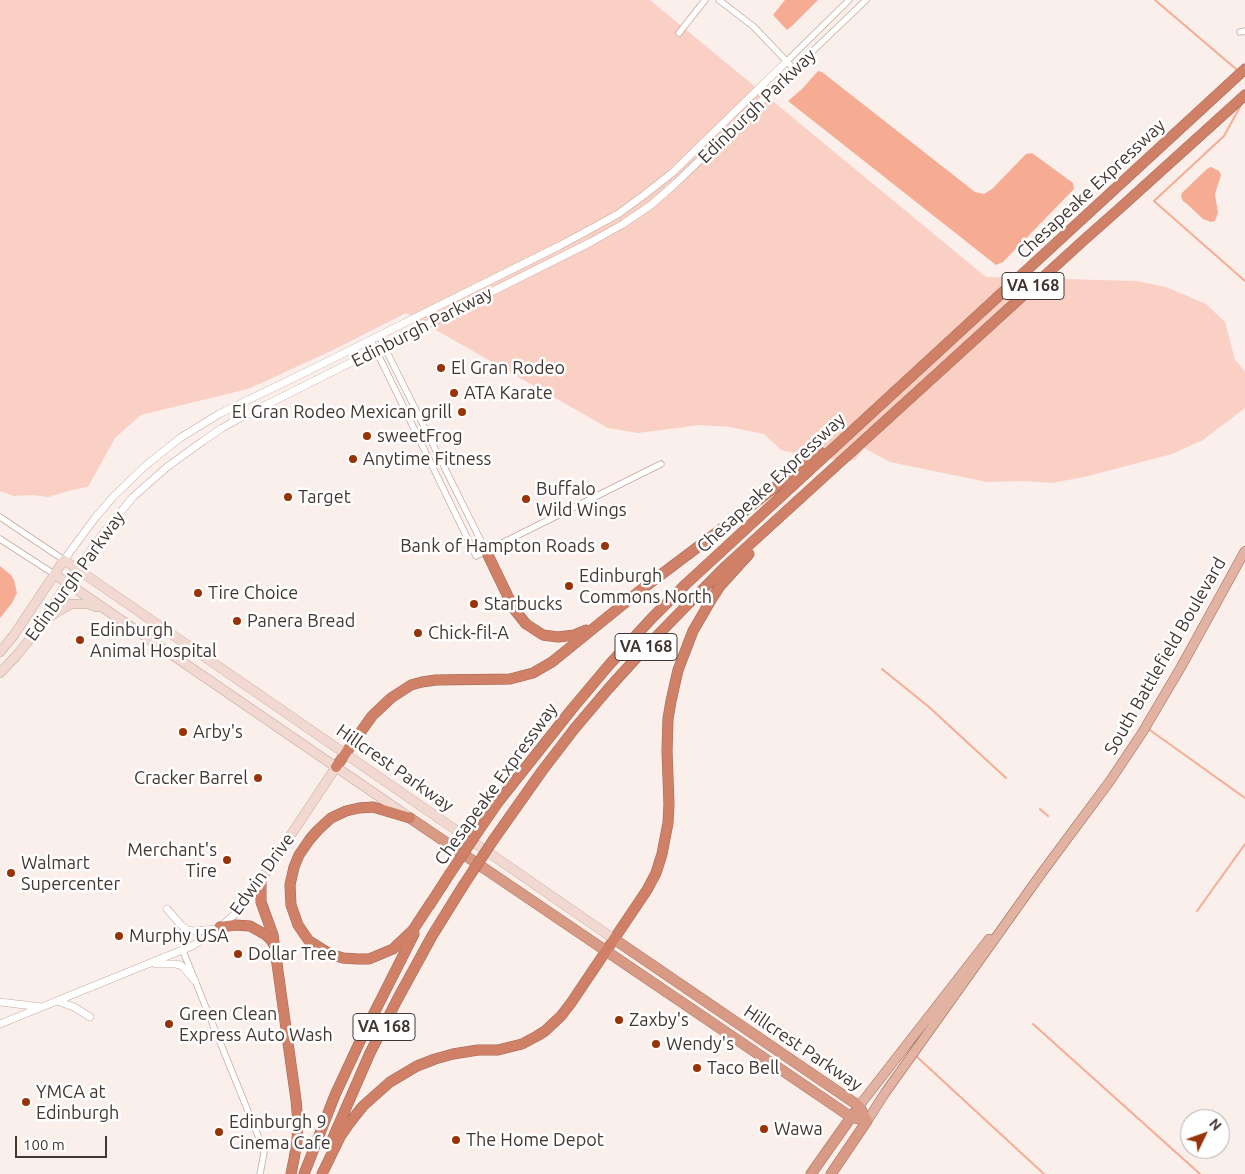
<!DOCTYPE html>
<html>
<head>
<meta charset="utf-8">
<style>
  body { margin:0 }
  #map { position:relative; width:1245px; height:1174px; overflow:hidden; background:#fbefeb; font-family:Ubuntu,sans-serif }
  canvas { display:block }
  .north { position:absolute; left:1180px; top:1109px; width:50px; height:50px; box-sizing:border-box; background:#fff; border:1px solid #b3afad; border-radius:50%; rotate:48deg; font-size:14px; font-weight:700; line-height:20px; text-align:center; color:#423733 }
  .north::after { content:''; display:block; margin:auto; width:18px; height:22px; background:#983306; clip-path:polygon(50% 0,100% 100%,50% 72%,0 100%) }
  .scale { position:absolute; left:15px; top:1136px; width:92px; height:22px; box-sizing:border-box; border:2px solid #423733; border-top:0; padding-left:6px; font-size:15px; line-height:18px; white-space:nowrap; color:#423733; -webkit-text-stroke:4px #fff; paint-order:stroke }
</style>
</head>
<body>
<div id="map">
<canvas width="1245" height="1174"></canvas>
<div class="north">N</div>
<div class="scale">100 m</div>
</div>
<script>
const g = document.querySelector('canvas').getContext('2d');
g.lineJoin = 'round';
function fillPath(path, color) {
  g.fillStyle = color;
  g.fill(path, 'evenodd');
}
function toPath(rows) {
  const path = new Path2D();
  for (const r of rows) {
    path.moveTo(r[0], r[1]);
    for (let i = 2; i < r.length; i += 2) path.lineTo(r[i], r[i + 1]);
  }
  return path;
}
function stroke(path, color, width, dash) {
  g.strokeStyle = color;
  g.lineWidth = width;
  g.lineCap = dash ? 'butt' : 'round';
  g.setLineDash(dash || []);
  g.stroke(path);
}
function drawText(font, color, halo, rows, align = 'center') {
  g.font = font + ' Ubuntu,sans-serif';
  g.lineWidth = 5;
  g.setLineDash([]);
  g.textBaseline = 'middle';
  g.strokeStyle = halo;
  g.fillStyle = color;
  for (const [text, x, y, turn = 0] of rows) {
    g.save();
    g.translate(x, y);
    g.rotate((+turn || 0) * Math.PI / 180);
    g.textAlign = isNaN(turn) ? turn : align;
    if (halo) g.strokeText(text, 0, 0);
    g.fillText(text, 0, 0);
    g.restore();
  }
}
const green = toPath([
  [0,0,650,0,986,277,1136,281,1166,287,1206,304,1225,322,1235,360,1245,371,1245,408,1203,440,1172,454,1084,477,1052,483,1024,481,987,482,890,462,864,448,855,460,821,459,781,450,764,434,730,427,700,425,638,433,608,428,406,313,333,350,248,389,141,415,115,438,88,487,72,490,48,497,33,495,14,496,0,491]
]);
const water = toPath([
  [785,0,818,0,793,25,787,30,773,15],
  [818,71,822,72,975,192,984,194,992,189,1026,154,1032,153,1073,183,1074,189,1003,262,996,265,788,101,802,89],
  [1211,167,1219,171,1221,175,1215,194,1218,213,1215,221,1211,222,1203,219,1187,204,1183,201,1181,196,1182,193,1186,189,1208,168],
  [0,566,11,575,14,580,17,593,12,603,0,618]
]);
const stream = toPath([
  [1155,0,1236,69],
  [1241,105,1224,136,1154,201,1245,281],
  [882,669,929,707,1006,778],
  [1147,728,1245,798],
  [1040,809,1048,816],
  [1197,911,1245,844],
  [1033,1024,1200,1174],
  [916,1056,1044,1174]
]);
const minor = toPath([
  [719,0,754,27,794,69,866,0],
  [1240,32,1245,31],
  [679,33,705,0],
  [787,61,849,0],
  [379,336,486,551],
  [371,340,476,556,661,464],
  [0,517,64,560],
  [0,539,54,574],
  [183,951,263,1148,264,1153,260,1174]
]);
const tertiary = toPath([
  [64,560,95,518,113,497,145,466,180,438,219,414,306,372,559,246,598,225,618,214,644,195,672,173,787,61],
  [77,569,104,532,133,497,167,467,203,441,222,428,242,417,591,242,623,224,651,205,676,183,794,69],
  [167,909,181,925,187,930,194,931,218,929],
  [156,964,175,964,180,965,184,968,195,981],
  [57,1001,74,1007,90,1017],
  [0,1002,41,1007],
  [0,1024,192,946,216,931,235,914,246,901,261,880]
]);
const secondary = toPath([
  [54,574,406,815],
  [47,619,60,610,71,604,88,604,97,607],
  [0,652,14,635,64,560,614,939],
  [0,673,17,655,33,635,77,569],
  [261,880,336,767]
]);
const primary = toPath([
  [859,1106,989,939],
  [867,1121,885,1093,1041,874,1110,781,1142,733,1181,667,1245,551]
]);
const trunk = toPath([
  [410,818,851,1117,867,1121],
  [614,939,859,1106,867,1121],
  [811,1174,854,1113],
  [831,1174,867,1121]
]);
const motorway = toPath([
  [486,551,514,609,526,624,543,635,558,637,574,635,586,630],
  [336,767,372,716,391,698,411,685,422,682,436,680,510,679,533,673,552,662,642,589,711,537,820,452],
  [410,818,373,807,359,808,346,811,331,818,318,830,310,839,299,855,294,867,290,885,291,905,298,925,309,941,330,954,343,958,358,959,369,959,393,949,413,930,432,901],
  [479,830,499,801,572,709,609,665,651,619,686,584,1245,69],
  [494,839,542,771,575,728,609,688,648,645,696,596,726,566,1084,240,1119,209,1245,95],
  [261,880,261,902,273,935,296,1100,298,1122,297,1141,294,1159,291,1174],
  [429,906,449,875],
  [220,927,235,925,250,926,266,935,271,940,274,945],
  [332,1140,370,1053,397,1000,432,936,463,886],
  [304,1174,335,1095,362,1037,414,934],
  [322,1174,340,1137,351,1121,363,1106,390,1082,417,1066,435,1059,453,1054,478,1050,498,1050,522,1044,537,1036,545,1031,561,1016,571,1003,647,890,656,873,662,854,668,823,669,804,667,751,668,719,671,701,678,670,693,631,711,600,720,586,749,554]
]);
const motorwayBridge = toPath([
  [449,875,479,830],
  [463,886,494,839]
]);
const markers = [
  [441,368,5,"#983306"],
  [454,393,5,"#983306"],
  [462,412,5,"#983306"],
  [367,436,5,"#983306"],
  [353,459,5,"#983306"],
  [288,497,5,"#983306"],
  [526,499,5,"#983306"],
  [605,546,5,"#983306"],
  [569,586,5,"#983306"],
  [198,593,5,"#983306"],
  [474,604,5,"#983306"],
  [237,621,5,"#983306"],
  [418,633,5,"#983306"],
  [80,640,5,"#983306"],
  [183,732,5,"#983306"],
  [258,778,5,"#983306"],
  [227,860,5,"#983306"],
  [11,873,5,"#983306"],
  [119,936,5,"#983306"],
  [238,954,5,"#983306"],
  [619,1020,5,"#983306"],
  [169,1024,5,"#983306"],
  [656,1044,5,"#983306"],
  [697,1068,5,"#983306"],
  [26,1102,5,"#983306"],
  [764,1129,5,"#983306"],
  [219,1132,5,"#983306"],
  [456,1140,5,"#983306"]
];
const shields = [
  [1033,286,62],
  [646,647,62],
  [384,1027,62]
];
const shieldNames = [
  ["VA 168",1033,286],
  ["VA 168",646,647],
  ["VA 168",384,1027]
];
const streetNames = [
  ["Edinburgh Parkway",757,106,-44],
  ["Chesapeake Expressway",1091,189,-43],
  ["Edinburgh Parkway",422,327,-27],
  ["Chesapeake Expressway",771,483,-43],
  ["Edinburgh Parkway",75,576,-54],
  ["South Battlefield Boulevard",1165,656,-60],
  ["Hillcrest Parkway",395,768,35],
  ["Chesapeake Expressway",496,784,-54],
  ["Edwin Drive",262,874,-54],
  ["Hillcrest Parkway",803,1048,34]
];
const poiNames = [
  ["El Gran Rodeo",451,368],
  ["ATA Karate",464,393],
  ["El Gran Rodeo Mexican grill",452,412,"right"],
  ["sweetFrog",377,436],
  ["Anytime Fitness",363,459],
  ["Buffalo",536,489],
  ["Wild Wings",536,510],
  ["Target",298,497],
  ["Bank of Hampton Roads",595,546,"right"],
  ["Edinburgh",579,576],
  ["Commons North",579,597],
  ["Tire Choice",208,593],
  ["Starbucks",484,604],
  ["Panera Bread",247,621],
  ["Edinburgh",90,630],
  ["Animal Hospital",90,651],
  ["Chick-fil-A",428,633],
  ["Arby's",193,732],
  ["Cracker Barrel",248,778,"right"],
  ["Merchant's",217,850,"right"],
  ["Tire",217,871,"right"],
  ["Walmart",21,863],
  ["Supercenter",21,884],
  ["Murphy USA",129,936],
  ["Dollar Tree",248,954],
  ["Green Clean",179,1014],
  ["Express Auto Wash",179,1035],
  ["Zaxby's",629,1020],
  ["Wendy's",666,1044],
  ["Taco Bell",707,1068],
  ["YMCA at",36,1092],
  ["Edinburgh",36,1113],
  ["Edinburgh 9",229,1122],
  ["Cinema Cafe",229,1143],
  ["Wawa",774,1129],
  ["The Home Depot",466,1140]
];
fillPath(green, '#f9d0c3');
fillPath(water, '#f6ac93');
stroke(stream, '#f6ac93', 2);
stroke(minor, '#c3a89f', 7);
stroke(tertiary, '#c3a89f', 8);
stroke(secondary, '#c3a89f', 10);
stroke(primary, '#9e6654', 10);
stroke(trunk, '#9e6654', 11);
stroke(motorway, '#9e6654', 11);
stroke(minor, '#fff', 5.5);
stroke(tertiary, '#fff', 7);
stroke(secondary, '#f1d9d1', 9);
stroke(primary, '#e2b3a3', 9);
stroke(trunk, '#d89a84', 10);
stroke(motorway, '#cf8066', 10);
stroke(motorwayBridge, '#9e6654', 11, []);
stroke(motorwayBridge, '#cf8066', 10);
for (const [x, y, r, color] of markers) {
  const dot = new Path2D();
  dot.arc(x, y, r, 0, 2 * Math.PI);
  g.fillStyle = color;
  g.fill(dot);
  stroke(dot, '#fff', 2);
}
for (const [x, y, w] of shields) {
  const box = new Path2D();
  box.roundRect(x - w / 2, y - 13.5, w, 27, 4);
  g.fillStyle = '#fff';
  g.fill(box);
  stroke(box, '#423733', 1);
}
drawText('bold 16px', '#423733', null, shieldNames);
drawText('18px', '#423733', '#fff', streetNames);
drawText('18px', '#423733', '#fff', poiNames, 'left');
</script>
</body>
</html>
